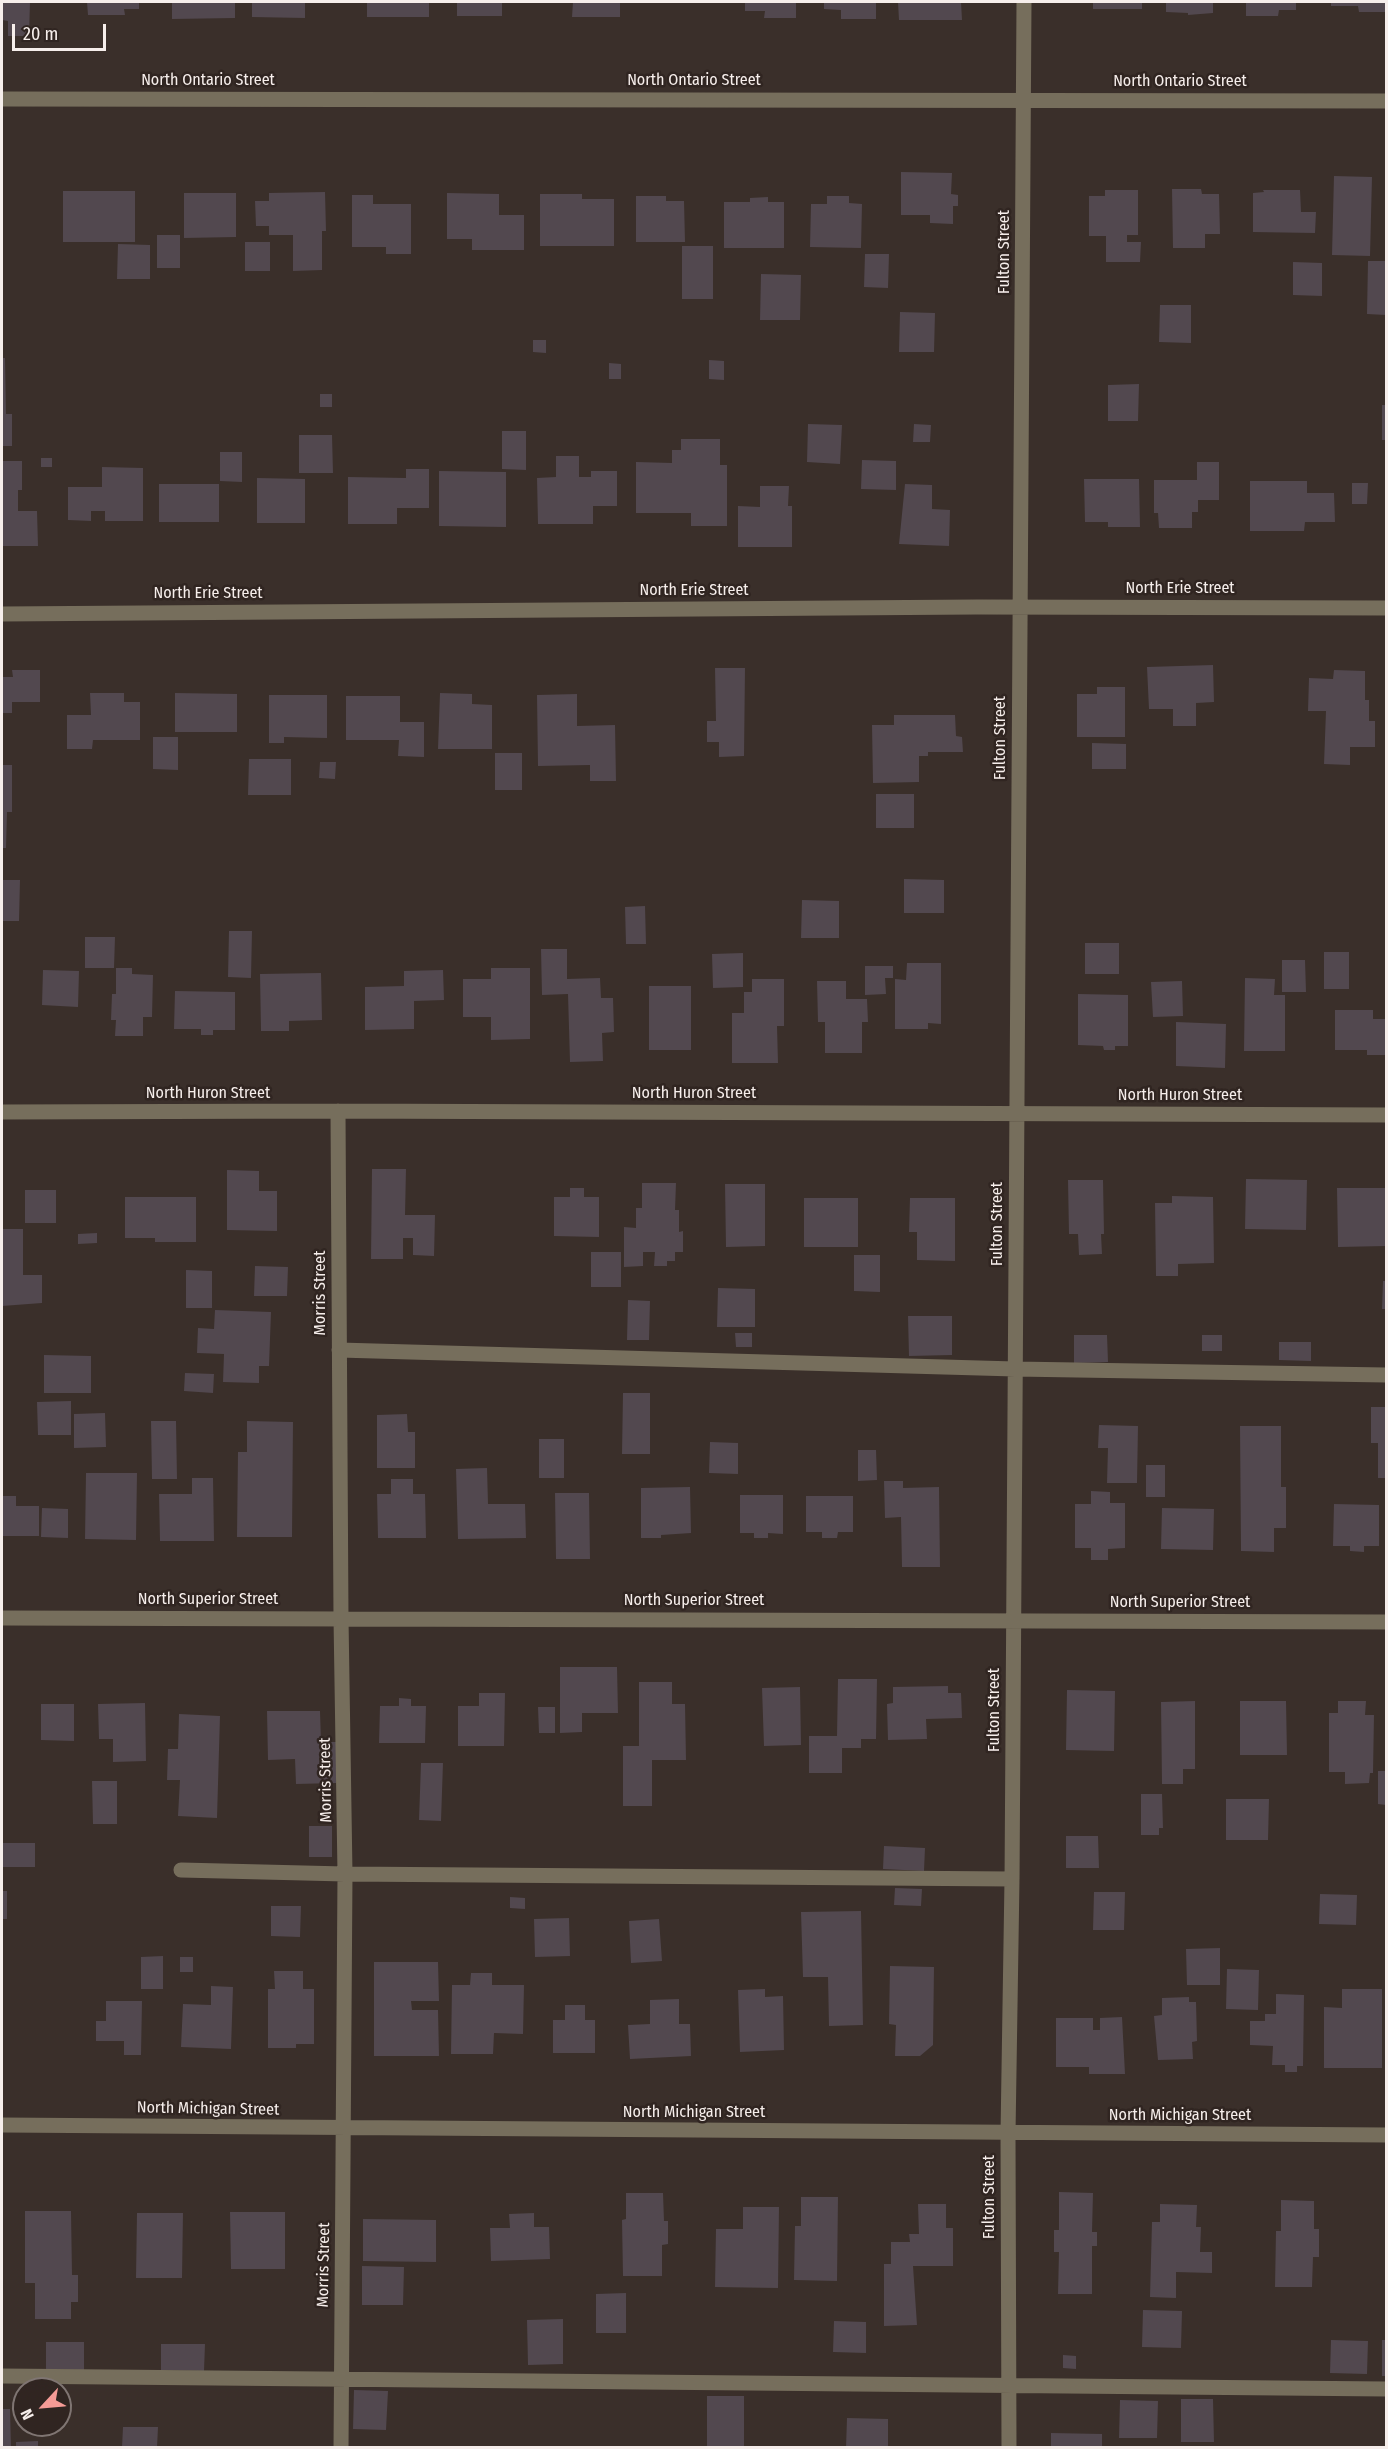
<!DOCTYPE html>
<html>
<head>
<meta charset="utf-8">
<style>
  body { margin:0 }
  #map { position:relative; width:1388px; height:2449px; overflow:hidden; background:#3a2f2a; font-family:"Fira Sans Condensed",sans-serif }
  canvas { display:block }
  .frame { position:absolute; inset:0; border:3px solid #f6eeeb; pointer-events:none }
  .north { position:absolute; left:12px; top:2377px; width:60px; height:60px; box-sizing:border-box; background:#302521; border:2px solid #7f7572; border-radius:50%; rotate:244deg; font-size:16px; font-weight:700; line-height:24px; text-align:center; color:#f6eeeb }
  .north::after { content:''; display:block; margin:auto; width:21px; height:27px; background:#f59b96; clip-path:polygon(50% 0,100% 100%,50% 72%,0 100%) }
  .scale { position:absolute; left:12px; top:24px; width:94px; height:27px; box-sizing:border-box; border:3px solid #f6eeeb; border-top:0; padding-left:8px; font-size:18px; line-height:21px; white-space:nowrap; color:#f6eeeb; -webkit-text-stroke:4px #302521; paint-order:stroke }
</style>
</head>
<body>
<div id="map">
<canvas width="1388" height="2449"></canvas>
<div class="frame"></div>
<div class="north">N</div>
<div class="scale">20 m</div>
</div>
<script>
const g = document.querySelector('canvas').getContext('2d');
g.lineJoin = 'round';
function fillPath(path, color) {
  g.fillStyle = color;
  g.fill(path, 'evenodd');
}
function toPath(rows) {
  const path = new Path2D();
  for (const r of rows) {
    path.moveTo(r[0], r[1]);
    for (let i = 2; i < r.length; i += 2) path.lineTo(r[i], r[i + 1]);
  }
  return path;
}
function stroke(path, color, width, dash) {
  g.strokeStyle = color;
  g.lineWidth = width;
  g.lineCap = dash ? 'butt' : 'round';
  g.setLineDash(dash || []);
  g.stroke(path);
}
function drawText(font, color, halo, rows, align = 'center') {
  g.font = font + ' "Fira Sans Condensed",sans-serif';
  g.lineWidth = 5;
  g.setLineDash([]);
  g.textBaseline = 'middle';
  g.strokeStyle = halo;
  g.fillStyle = color;
  for (const [text, x, y, turn = 0] of rows) {
    g.save();
    g.translate(x, y);
    g.rotate((+turn || 0) * Math.PI / 180);
    g.textAlign = isNaN(turn) ? turn : align;
    if (halo) g.strokeText(text, 0, 0);
    g.fillText(text, 0, 0);
    g.restore();
  }
}
const building = toPath([
  [2,2,30,2,29,36,8,36,8,21,2,20],
  [87,2,139,2,139,9,124,9,125,15,88,15],
  [172,2,235,2,235,18,172,19],
  [252,2,305,2,305,18,252,17],
  [367,2,429,2,429,17,367,17],
  [457,2,502,2,502,16,457,16],
  [573,2,620,2,620,17,572,17],
  [745,2,796,2,796,18,764,18,765,11,745,11],
  [824,2,876,2,876,19,841,19,841,10,824,9],
  [898,2,961,2,962,20,899,20],
  [1093,2,1142,2,1142,9,1093,9],
  [1166,2,1213,2,1213,13,1188,15,1188,13,1166,12],
  [1246,2,1296,2,1296,10,1279,10,1278,16,1246,16],
  [1331,2,1386,2,1386,12,1359,12,1358,6,1331,6],
  [901,172,952,173,951,194,958,195,958,206,953,206,953,224,930,223,930,215,901,215],
  [1334,176,1372,177,1370,256,1332,255],
  [1172,189,1201,189,1202,194,1219,194,1220,234,1205,234,1205,248,1173,248],
  [1105,190,1138,190,1138,235,1127,235,1127,242,1141,242,1140,262,1106,262,1106,236,1089,236,1089,196,1105,196],
  [1263,190,1300,190,1301,212,1316,212,1315,233,1253,232,1253,193,1264,192],
  [63,191,135,191,135,242,63,242],
  [325,192,326,231,322,231,322,270,293,271,293,235,269,235,269,226,256,226,255,201,269,201,269,193],
  [184,193,236,193,236,237,184,238],
  [447,193,499,194,499,215,524,215,524,250,472,250,472,239,447,239],
  [540,194,582,194,582,199,614,199,614,246,540,246],
  [352,195,373,195,373,204,411,204,411,254,386,254,386,247,352,247],
  [636,196,666,196,666,201,684,201,685,242,636,242],
  [827,196,849,196,849,203,862,204,861,248,810,247,811,204,827,204],
  [768,197,768,202,784,202,784,248,724,248,724,202,750,202,750,198],
  [157,235,180,235,180,268,157,268],
  [245,242,270,242,270,271,245,271],
  [118,244,150,245,150,279,117,279],
  [682,246,713,246,713,299,682,299],
  [865,254,889,254,888,288,864,287],
  [1368,261,1386,261,1386,315,1367,314],
  [1293,262,1322,263,1322,296,1293,295],
  [761,274,801,275,800,320,760,320],
  [1160,305,1191,305,1191,343,1159,342],
  [900,312,935,313,934,352,899,352],
  [533,340,546,340,546,353,533,352],
  [2,358,5,358,6,414,12,414,12,446,2,446],
  [709,360,724,361,724,380,709,379],
  [609,363,621,364,621,379,609,379],
  [1139,384,1138,421,1108,421,1108,385],
  [320,394,332,394,332,407,320,407],
  [1382,405,1386,405,1386,440,1382,440],
  [808,424,842,425,840,464,807,462],
  [914,424,931,425,930,442,913,442],
  [502,431,526,431,526,470,502,469],
  [299,435,332,435,333,473,299,473],
  [681,439,720,439,720,465,727,465,727,526,691,526,691,513,636,513,636,462,672,463,672,450,681,450],
  [220,452,242,452,242,482,220,481],
  [556,456,579,456,579,477,591,477,591,471,617,471,617,506,593,506,593,524,538,524,537,478,556,477],
  [41,458,52,458,52,467,41,467],
  [862,460,896,461,896,490,861,489],
  [2,461,22,461,22,490,18,490,18,511,37,511,38,546,2,546],
  [1197,462,1219,462,1219,500,1198,500,1198,512,1192,512,1192,528,1159,528,1158,513,1154,513,1154,480,1197,480],
  [102,467,143,468,143,521,105,521,105,511,91,511,91,521,68,520,68,487,102,487],
  [406,469,429,469,429,508,397,508,397,524,348,524,348,477,406,478],
  [439,471,506,472,506,527,439,526],
  [257,478,305,479,305,523,257,523],
  [1084,479,1139,479,1140,527,1108,527,1108,522,1085,522],
  [1250,481,1307,481,1307,493,1334,493,1335,522,1305,522,1304,531,1250,531],
  [1352,483,1368,483,1367,504,1352,504],
  [159,484,219,484,219,522,159,522],
  [905,484,932,485,932,509,950,510,949,546,899,544],
  [760,486,789,486,788,506,792,506,792,547,738,547,738,506,760,507],
  [1213,665,1214,702,1196,703,1196,726,1173,726,1173,709,1149,709,1147,667],
  [715,668,745,668,744,756,719,757,719,742,707,742,707,721,716,721],
  [12,670,40,670,40,702,12,702,12,713,2,713,2,677,13,677],
  [1334,670,1365,671,1365,700,1369,700,1369,721,1375,721,1375,747,1350,747,1350,765,1324,764,1326,711,1308,711,1309,678,1333,679],
  [1097,687,1125,687,1125,737,1077,737,1077,694,1097,694],
  [90,693,124,693,124,702,140,702,140,740,93,740,92,749,67,749,67,715,91,715],
  [175,693,237,694,237,732,175,732],
  [440,693,472,694,472,704,492,705,492,749,438,749],
  [577,694,577,726,615,725,616,781,590,781,590,765,538,766,537,695],
  [269,695,327,695,327,738,284,737,284,743,269,743],
  [346,696,400,696,400,722,424,722,424,757,398,756,399,740,346,740],
  [894,715,955,715,956,736,962,737,963,752,928,752,928,756,919,756,919,782,873,783,872,725,894,725],
  [153,737,178,737,178,770,153,769],
  [1092,743,1126,744,1126,769,1092,769],
  [495,753,522,753,522,790,495,790],
  [249,759,291,759,291,795,248,795],
  [320,762,336,762,335,779,319,778],
  [2,765,12,765,12,812,7,812,6,848,2,848],
  [876,794,914,794,914,828,876,828],
  [904,879,944,880,944,913,904,913],
  [2,880,20,880,19,921,2,921],
  [802,900,839,901,839,938,801,938],
  [645,906,646,944,626,944,625,907],
  [229,931,252,931,251,978,228,977],
  [85,937,115,937,114,968,85,968],
  [1085,943,1119,943,1119,974,1085,974],
  [541,949,567,949,567,979,600,978,601,998,613,998,614,1032,602,1033,603,1061,570,1062,568,994,542,995],
  [1324,952,1349,952,1349,989,1324,989],
  [743,953,743,987,713,988,712,954],
  [1282,960,1305,960,1306,992,1282,992],
  [907,963,941,963,941,1024,928,1023,928,1029,895,1029,895,979,906,980],
  [865,966,893,966,893,978,885,978,886,994,865,995],
  [116,968,132,968,132,974,153,975,152,1017,143,1017,143,1036,115,1036,116,1020,111,1020,112,994,116,994],
  [491,968,530,968,530,1039,491,1040,491,1017,463,1017,463,979,491,979],
  [43,970,79,971,78,1007,42,1005],
  [443,970,444,1000,414,1001,414,1029,365,1030,365,987,404,986,404,971],
  [321,973,322,1020,289,1021,289,1031,261,1031,260,974],
  [1245,978,1275,979,1274,995,1285,995,1285,1051,1244,1051],
  [752,979,784,979,784,1026,777,1026,778,1063,732,1063,732,1013,744,1013,744,992,752,992],
  [817,981,846,981,846,999,867,999,868,1022,862,1022,862,1053,825,1053,825,1022,818,1022],
  [1182,981,1183,1016,1153,1017,1151,982],
  [649,986,691,986,691,1050,649,1050],
  [175,991,235,992,235,1030,213,1030,213,1035,201,1035,201,1029,174,1029],
  [1078,994,1128,995,1128,1046,1115,1046,1115,1050,1104,1050,1103,1046,1078,1045],
  [1335,1010,1373,1010,1373,1019,1386,1019,1386,1055,1367,1055,1367,1050,1335,1050],
  [1176,1022,1226,1024,1225,1068,1176,1066],
  [372,1169,406,1169,405,1215,435,1215,434,1256,413,1255,413,1238,403,1238,403,1259,371,1259],
  [227,1170,259,1171,259,1191,277,1191,277,1231,227,1230],
  [1246,1179,1307,1180,1306,1230,1245,1229],
  [1068,1180,1103,1180,1104,1234,1101,1234,1102,1254,1079,1255,1078,1234,1069,1234],
  [642,1183,676,1183,675,1210,679,1210,679,1232,683,1231,683,1252,675,1252,675,1261,667,1261,667,1266,654,1266,655,1252,643,1252,643,1266,624,1267,624,1227,636,1228,636,1208,642,1208],
  [725,1184,765,1184,765,1246,726,1247],
  [570,1188,584,1188,584,1197,599,1197,599,1237,554,1236,554,1197,570,1197],
  [1337,1188,1386,1188,1386,1246,1338,1247],
  [25,1190,56,1190,56,1223,25,1223],
  [1172,1196,1213,1197,1214,1263,1178,1264,1178,1276,1156,1276,1155,1203,1172,1203],
  [125,1197,196,1197,196,1242,155,1242,155,1238,125,1238],
  [804,1198,858,1198,858,1247,804,1247],
  [910,1198,955,1198,955,1261,917,1260,917,1232,909,1232],
  [2,1229,23,1229,23,1275,42,1275,42,1303,2,1306],
  [97,1233,97,1243,78,1244,78,1234],
  [591,1252,621,1252,621,1287,591,1287],
  [854,1255,880,1255,880,1292,854,1291],
  [255,1266,288,1267,287,1296,254,1296],
  [186,1270,212,1271,212,1308,186,1308],
  [1383,1281,1386,1281,1386,1309,1382,1309],
  [718,1288,755,1289,755,1327,717,1327],
  [628,1300,650,1301,649,1340,627,1340],
  [215,1310,271,1312,269,1366,259,1366,259,1383,223,1382,224,1354,197,1353,198,1328,214,1329],
  [908,1316,952,1316,952,1355,909,1356],
  [735,1333,752,1333,752,1347,736,1347],
  [1074,1335,1107,1335,1108,1362,1074,1363],
  [1202,1335,1222,1335,1222,1351,1202,1351],
  [1279,1342,1311,1342,1311,1361,1279,1360],
  [44,1355,91,1356,91,1393,44,1393],
  [185,1373,214,1374,213,1393,184,1391],
  [623,1393,650,1393,650,1454,622,1454],
  [71,1401,71,1435,38,1435,37,1402],
  [1371,1407,1386,1407,1386,1478,1378,1478,1378,1443,1371,1443],
  [105,1413,106,1447,74,1448,74,1414],
  [407,1414,408,1432,415,1432,415,1468,377,1468,377,1415],
  [151,1421,176,1421,177,1479,152,1479],
  [247,1421,293,1422,292,1537,237,1537,238,1452,247,1452],
  [1099,1425,1138,1426,1137,1483,1107,1483,1108,1448,1098,1448],
  [1240,1426,1281,1426,1281,1487,1286,1487,1286,1528,1274,1528,1274,1552,1241,1551],
  [539,1439,564,1439,564,1478,539,1478],
  [710,1442,738,1443,738,1474,709,1473],
  [858,1450,876,1450,877,1480,858,1481],
  [1146,1465,1165,1465,1165,1497,1146,1497],
  [487,1468,488,1504,525,1504,526,1538,458,1539,456,1469],
  [86,1473,137,1473,136,1540,85,1539],
  [192,1478,213,1478,214,1541,160,1541,159,1494,192,1494],
  [391,1479,413,1479,413,1494,425,1494,426,1538,378,1538,377,1494,391,1494],
  [884,1481,903,1481,903,1488,939,1487,940,1567,902,1567,901,1517,885,1518],
  [690,1487,691,1533,661,1535,661,1538,641,1538,641,1488],
  [1091,1491,1110,1492,1110,1503,1125,1503,1125,1548,1108,1549,1108,1560,1091,1560,1091,1548,1075,1548,1075,1504,1091,1504],
  [555,1493,589,1493,590,1559,556,1559],
  [740,1495,783,1495,783,1534,768,1533,768,1538,754,1538,754,1533,740,1533],
  [2,1496,16,1496,16,1506,39,1506,39,1536,2,1536],
  [806,1496,853,1496,853,1532,838,1532,837,1538,822,1538,822,1532,806,1532],
  [1334,1504,1379,1505,1379,1546,1364,1546,1364,1552,1350,1551,1350,1546,1333,1546],
  [42,1508,68,1509,68,1538,41,1537],
  [1162,1508,1214,1509,1213,1550,1161,1549],
  [560,1667,617,1667,618,1713,582,1713,582,1732,560,1733],
  [838,1679,877,1679,876,1739,861,1739,861,1748,842,1748,842,1773,809,1773,809,1736,837,1736],
  [639,1682,672,1682,672,1704,685,1704,686,1760,652,1760,652,1806,623,1806,623,1746,639,1746],
  [948,1686,948,1693,961,1693,962,1718,926,1719,927,1739,888,1740,887,1704,893,1703,893,1687],
  [800,1687,801,1745,764,1746,762,1688],
  [1067,1690,1115,1691,1114,1751,1066,1750],
  [479,1693,505,1693,504,1746,458,1746,458,1706,479,1706],
  [399,1698,411,1699,411,1706,426,1706,425,1743,379,1743,380,1706,399,1706],
  [1195,1701,1195,1769,1183,1769,1183,1784,1162,1784,1161,1702],
  [1240,1701,1286,1701,1287,1755,1240,1755],
  [1338,1701,1366,1701,1365,1715,1374,1715,1373,1773,1370,1773,1369,1783,1345,1784,1345,1772,1329,1772,1329,1713,1338,1713],
  [145,1703,146,1761,113,1762,113,1739,99,1739,98,1704],
  [41,1704,74,1704,74,1741,41,1740],
  [538,1707,555,1707,555,1733,539,1733],
  [267,1711,320,1711,321,1742,336,1742,336,1783,296,1784,295,1759,268,1760],
  [179,1714,220,1716,217,1818,178,1816,180,1780,167,1780,168,1749,178,1749],
  [421,1763,443,1763,441,1821,419,1820],
  [1378,1771,1386,1771,1386,1805,1378,1804],
  [92,1781,117,1781,117,1824,93,1824],
  [1141,1794,1162,1794,1163,1828,1159,1828,1159,1835,1141,1835],
  [1226,1799,1269,1799,1268,1840,1226,1840],
  [309,1826,332,1826,332,1857,309,1857],
  [1066,1836,1098,1836,1099,1868,1066,1868],
  [2,1843,35,1843,35,1867,3,1867],
  [884,1846,925,1848,924,1871,883,1869],
  [895,1888,922,1889,921,1906,894,1905],
  [2,1891,7,1891,7,1919,2,1919],
  [1094,1892,1125,1892,1124,1930,1093,1930],
  [1320,1894,1357,1895,1356,1925,1319,1924],
  [510,1897,525,1898,525,1909,510,1908],
  [271,1906,301,1906,300,1937,271,1936],
  [861,1911,863,2025,829,2026,828,1977,803,1977,801,1912],
  [569,1918,570,1956,535,1957,534,1919],
  [659,1919,662,1961,631,1963,629,1921],
  [1220,1948,1220,1985,1187,1985,1186,1949],
  [163,1956,163,1989,141,1989,141,1957],
  [180,1957,193,1957,193,1972,180,1972],
  [374,1962,438,1962,439,2001,411,2001,412,2010,438,2010,439,2056,374,2056],
  [890,1966,934,1967,933,2045,920,2056,895,2056,896,2025,889,2024],
  [1227,1969,1259,1970,1258,2010,1226,2009],
  [274,1971,303,1971,303,1989,314,1989,314,2044,296,2044,296,2048,268,2048,268,1989,275,1989],
  [471,1973,492,1973,492,1985,524,1985,523,2034,494,2033,493,2054,451,2054,452,1985,470,1985],
  [211,1986,233,1987,231,2049,181,2047,183,2004,211,2005],
  [765,1989,765,1997,783,1996,784,2050,740,2052,738,1990],
  [1342,1989,1382,1989,1382,2068,1324,2068,1324,2007,1342,2008],
  [1276,1994,1304,1995,1303,2066,1297,2066,1297,2072,1285,2072,1285,2065,1272,2065,1273,2046,1250,2045,1250,2021,1265,2021,1265,2014,1276,2014],
  [1189,1997,1189,2002,1196,2002,1197,2041,1192,2042,1193,2059,1158,2060,1154,2016,1162,2015,1162,1998],
  [679,1999,679,2024,690,2024,691,2056,630,2059,628,2025,650,2024,650,2000],
  [106,2001,142,2001,141,2055,124,2055,124,2041,96,2041,96,2021,106,2021],
  [565,2005,585,2005,585,2020,595,2020,595,2053,553,2053,553,2020,565,2020],
  [1122,2017,1125,2074,1089,2074,1089,2067,1056,2067,1056,2018,1093,2018,1093,2030,1100,2030,1100,2018],
  [1059,2192,1093,2193,1092,2232,1097,2232,1097,2246,1092,2246,1092,2294,1058,2294,1059,2252,1054,2252,1054,2230,1059,2230],
  [626,2193,663,2193,664,2221,668,2221,668,2244,662,2245,662,2276,623,2276,622,2220,626,2219],
  [801,2197,838,2197,837,2281,794,2280,795,2226,801,2226],
  [1281,2200,1314,2201,1314,2229,1319,2229,1319,2257,1313,2257,1312,2287,1275,2287,1276,2231,1281,2231],
  [918,2204,946,2204,946,2228,953,2228,953,2266,913,2266,917,2325,884,2326,884,2264,891,2264,891,2242,910,2242,909,2234,919,2234],
  [1160,2204,1197,2205,1196,2227,1201,2227,1200,2252,1212,2252,1212,2273,1176,2272,1176,2298,1150,2297,1152,2222,1160,2222],
  [743,2207,779,2207,778,2288,715,2287,716,2229,743,2229],
  [25,2211,71,2211,72,2275,78,2275,78,2302,71,2302,71,2319,35,2319,35,2283,25,2283],
  [230,2212,285,2212,285,2269,231,2269],
  [137,2213,183,2213,182,2278,136,2278],
  [534,2213,534,2227,549,2227,550,2259,491,2261,490,2228,510,2228,509,2214],
  [363,2219,436,2220,436,2262,363,2261],
  [362,2266,404,2267,403,2305,362,2305],
  [626,2293,626,2333,596,2333,596,2294],
  [1143,2310,1182,2311,1181,2348,1142,2347],
  [563,2319,563,2364,528,2365,527,2320],
  [834,2321,866,2322,866,2353,833,2352],
  [1331,2340,1368,2341,1367,2374,1330,2373],
  [1382,2340,1386,2340,1386,2376,1382,2376],
  [46,2342,84,2342,84,2370,46,2369],
  [161,2344,205,2344,204,2371,161,2370],
  [1063,2355,1076,2356,1076,2369,1063,2368],
  [354,2390,388,2391,386,2430,353,2429],
  [707,2396,744,2396,744,2448,707,2448],
  [1181,2399,1213,2399,1214,2442,1181,2442],
  [1120,2400,1158,2401,1157,2438,1119,2438],
  [2,2409,10,2409,11,2448,2,2448],
  [847,2418,888,2419,888,2448,846,2448],
  [123,2427,158,2427,157,2448,122,2448],
  [1051,2433,1102,2434,1102,2448,1051,2448],
  [38,2441,38,2448,16,2448,16,2442]
]);
const minor = toPath([
  [2,99,1386,101],
  [2,614,977,607,1386,608],
  [338,1111,341,1618,345,1874,341,2448],
  [2,1112,338,1111,1386,1115],
  [339,1350,1015,1369,1386,1375],
  [2,1618,1386,1622],
  [181,1870,345,1874,1012,1879],
  [2,2125,1386,2135],
  [2,2376,1386,2389],
  [1009,2448,1008,2134,1012,1879,1024,2]
]);
const streetNames = [
  ["North Ontario Street",208,81],
  ["North Ontario Street",694,81],
  ["North Ontario Street",1180,82],
  ["Fulton Street",1005,252,-90],
  ["North Erie Street",1180,589],
  ["North Erie Street",694,591],
  ["North Erie Street",208,594],
  ["Fulton Street",1001,738,-90],
  ["North Huron Street",208,1094],
  ["North Huron Street",694,1094],
  ["North Huron Street",1180,1096],
  ["Fulton Street",998,1224,-90],
  ["Morris Street",321,1293,-90],
  ["North Superior Street",208,1600],
  ["North Superior Street",694,1601],
  ["North Superior Street",1180,1603],
  ["Fulton Street",995,1710,-90],
  ["Morris Street",326,1780,-91],
  ["North Michigan Street",208,2109,1],
  ["North Michigan Street",694,2113],
  ["North Michigan Street",1180,2116],
  ["Fulton Street",990,2197,-90],
  ["Morris Street",324,2265,-89]
];
fillPath(building, '#52484f');
stroke(minor, '#766e5c', 15);
drawText('16px', '#f6eeeb', '#302521', streetNames);
</script>
</body>
</html>
